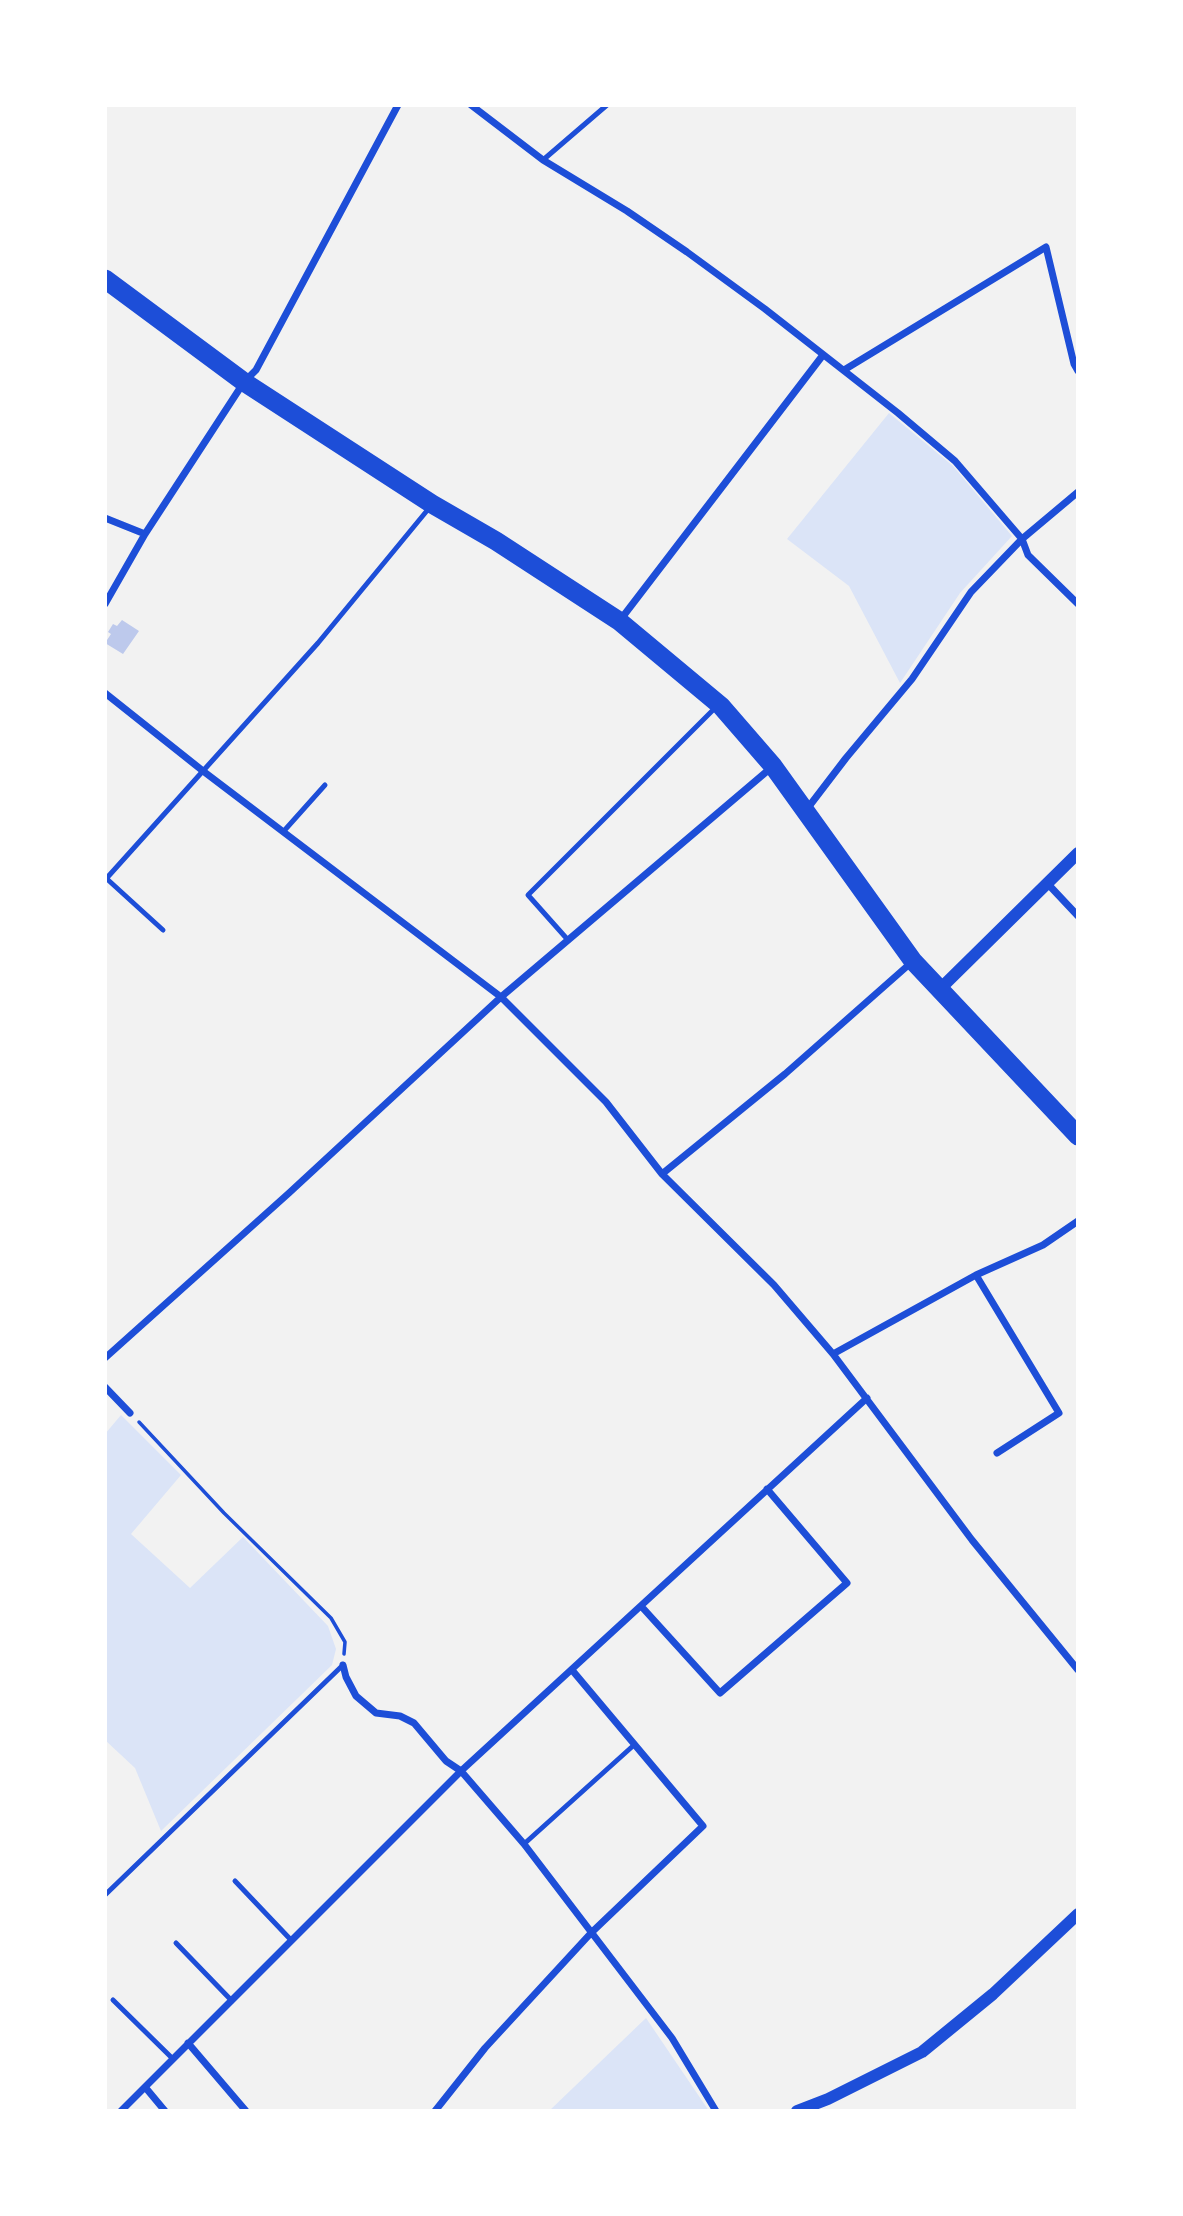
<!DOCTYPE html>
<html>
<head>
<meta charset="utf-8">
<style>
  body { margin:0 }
  #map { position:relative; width:1183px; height:2216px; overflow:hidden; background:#f2f2f2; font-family:Bitter,serif }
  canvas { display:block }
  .frame { position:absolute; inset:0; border:107px solid #fff; pointer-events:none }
</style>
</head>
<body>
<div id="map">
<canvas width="1183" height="2216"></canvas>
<div class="frame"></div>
</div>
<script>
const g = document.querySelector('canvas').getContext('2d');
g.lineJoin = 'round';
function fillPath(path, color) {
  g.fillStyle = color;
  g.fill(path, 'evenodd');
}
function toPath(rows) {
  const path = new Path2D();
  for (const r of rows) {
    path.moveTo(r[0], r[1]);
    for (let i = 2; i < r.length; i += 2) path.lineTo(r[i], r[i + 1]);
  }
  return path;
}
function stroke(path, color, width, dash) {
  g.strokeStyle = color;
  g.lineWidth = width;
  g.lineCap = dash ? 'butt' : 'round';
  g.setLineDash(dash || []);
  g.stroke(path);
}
const green = toPath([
  [889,413,953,466,1012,536,960,593,900,683,849,586,787,539],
  [121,1415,181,1475,131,1534,190,1588,243,1537,328,1626,336,1649,332,1665,161,1831,135,1768,105,1740,105,1434],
  [646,2018,709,2111,549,2111]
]);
const building = toPath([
  [122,620,139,631,123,654,105,643,111,634,108,632,113,624,117,626]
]);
const path = toPath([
  [139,1422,224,1513,331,1618,345,1642,344,1654]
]);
const service = toPath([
  [543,160,607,105],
  [283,832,325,785],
  [107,879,163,930],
  [105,880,318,643,430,507],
  [568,940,528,895,716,707],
  [524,1844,634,1745],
  [235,1881,291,1940],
  [105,1895,343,1665],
  [176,1943,232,2001],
  [113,2000,173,2059]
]);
const minor = toPath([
  [471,105,543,160,627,211,687,252,765,309,898,413,955,461,1022,539,1028,555,1078,604],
  [844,370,1046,247,1074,364,1078,371],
  [105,518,145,534],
  [105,604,145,534,244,382,256,370,398,105],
  [621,619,823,355],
  [105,693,203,771,501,997,606,1102,662,1174,774,1285,833,1354,972,1540,1078,1670],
  [807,809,846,758,912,679,971,592,1022,539,1078,492],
  [1047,883,1078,916],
  [662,1174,785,1074,913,961],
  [976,1275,1059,1413,997,1453],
  [833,1354,976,1275,1043,1245,1078,1221],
  [105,1358,289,1193,501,997,772,767],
  [105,1387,130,1413],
  [641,1606,720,1693,847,1583,767,1489],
  [343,1665,346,1677,356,1696,376,1713,400,1716,414,1723,446,1761,461,1771,524,1844,672,2038,716,2111],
  [188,2043,246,2111],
  [145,2087,165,2111],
  [121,2111,461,1771,867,1398],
  [435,2111,485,2048,591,1933,703,1826,572,1670]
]);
const tertiary = toPath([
  [940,989,1078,853],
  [797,2111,828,2099,922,2052,993,1994,1078,1914]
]);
const trunk = toPath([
  [105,279,244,382,432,504,496,541,619,621,721,706,773,766,913,961,1078,1136]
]);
fillPath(green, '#dbe4f7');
fillPath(building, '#bdc9ec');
stroke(path, '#1d4ed8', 3.5);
stroke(service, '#1d4ed8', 5);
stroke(minor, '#1d4ed8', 7);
stroke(tertiary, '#1d4ed8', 12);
stroke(trunk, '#1d4ed8', 19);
</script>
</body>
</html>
